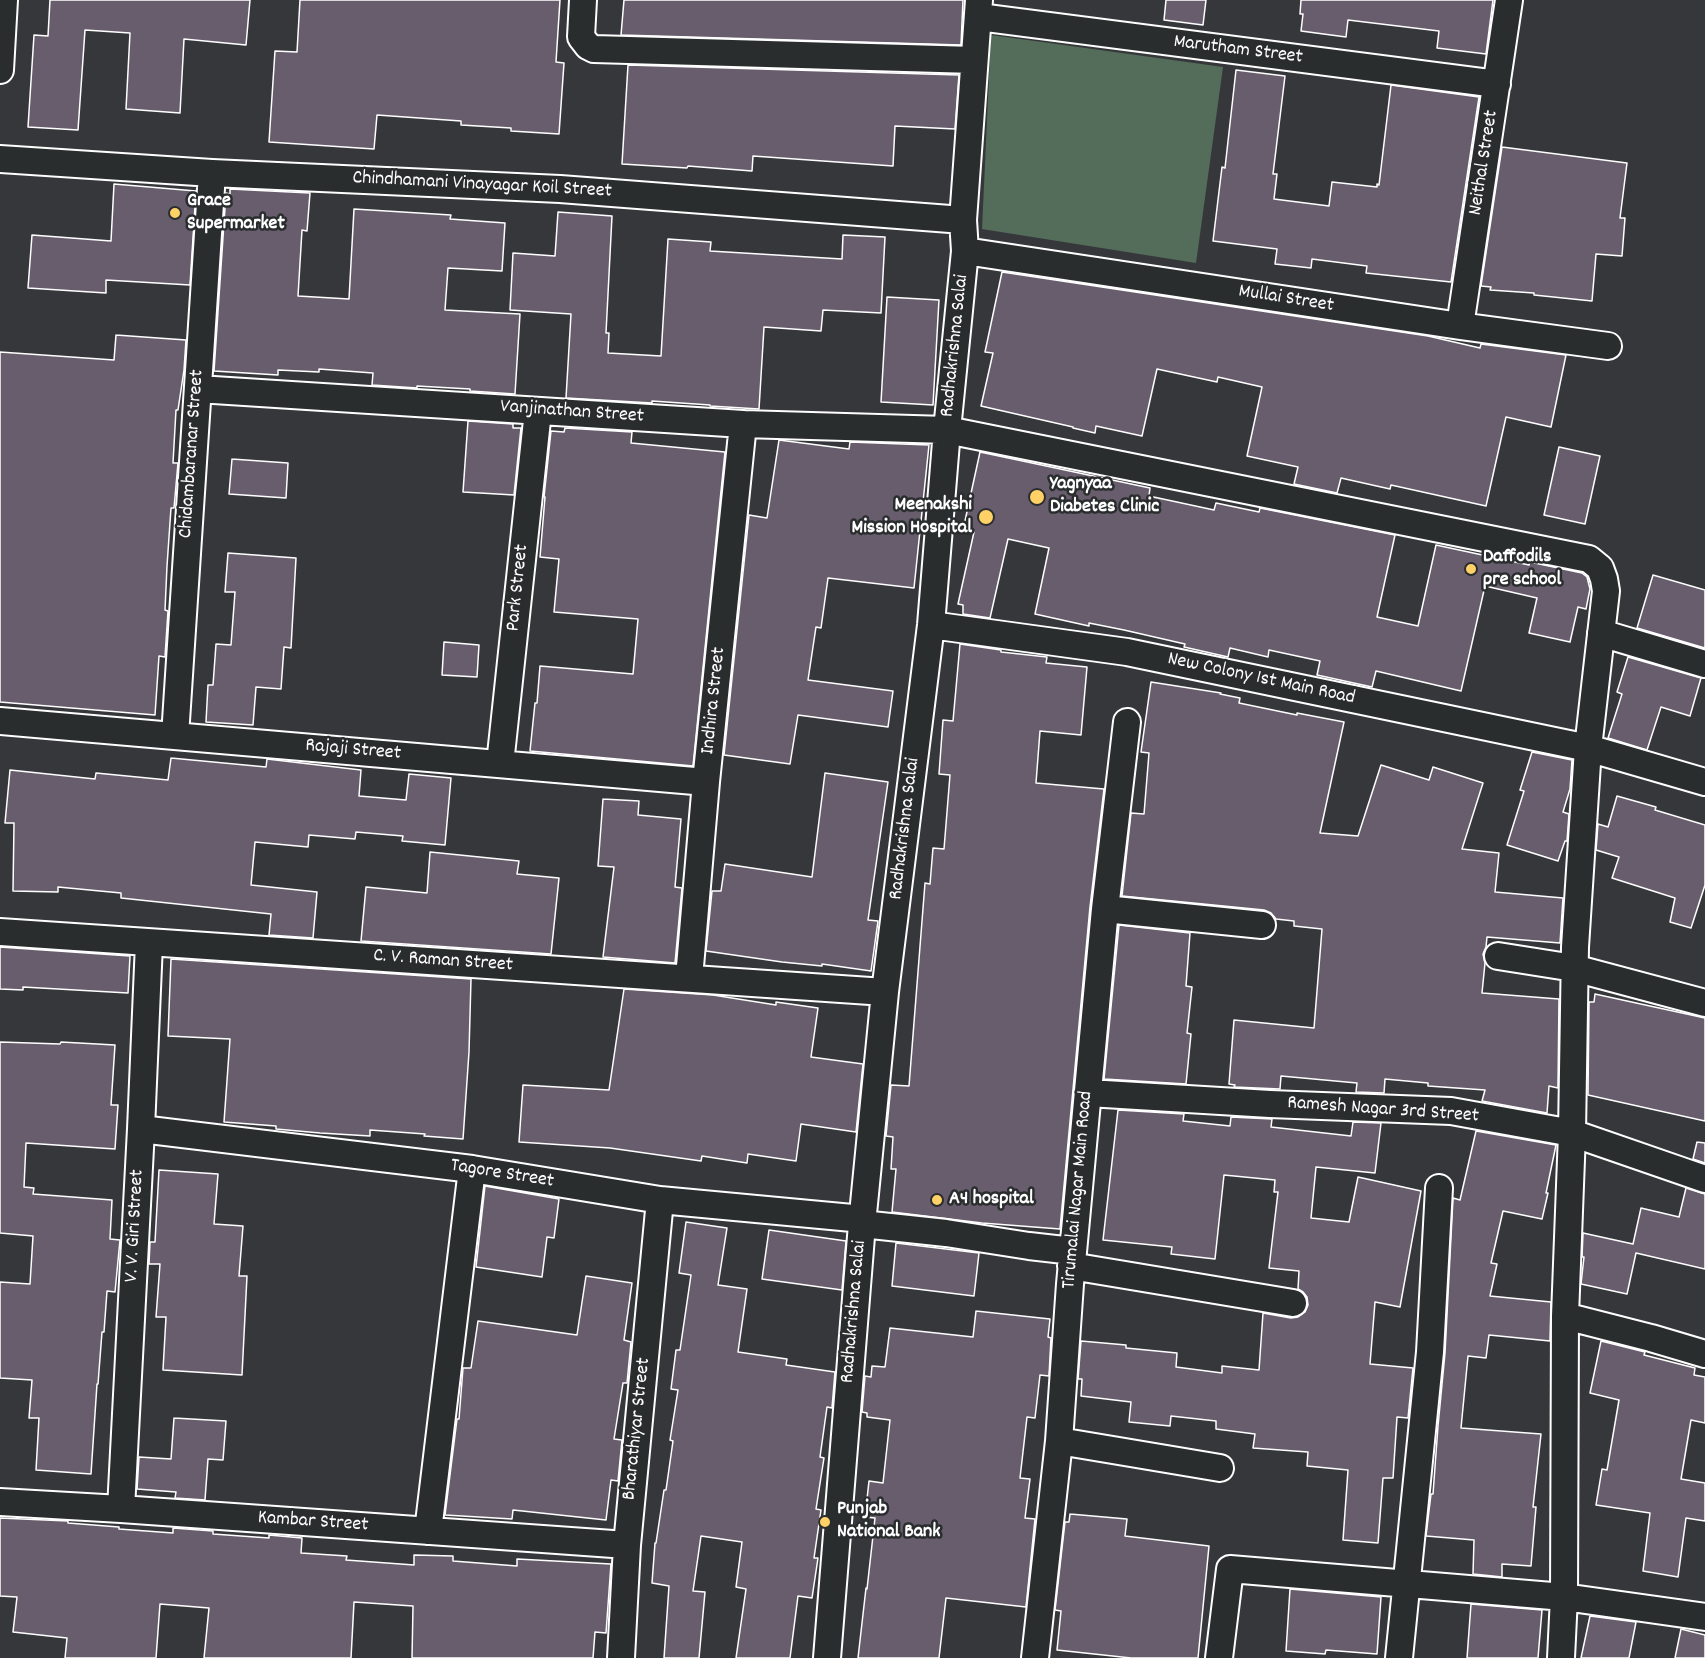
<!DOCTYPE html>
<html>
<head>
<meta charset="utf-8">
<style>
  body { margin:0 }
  canvas { display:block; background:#36373b }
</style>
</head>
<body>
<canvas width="1705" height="1658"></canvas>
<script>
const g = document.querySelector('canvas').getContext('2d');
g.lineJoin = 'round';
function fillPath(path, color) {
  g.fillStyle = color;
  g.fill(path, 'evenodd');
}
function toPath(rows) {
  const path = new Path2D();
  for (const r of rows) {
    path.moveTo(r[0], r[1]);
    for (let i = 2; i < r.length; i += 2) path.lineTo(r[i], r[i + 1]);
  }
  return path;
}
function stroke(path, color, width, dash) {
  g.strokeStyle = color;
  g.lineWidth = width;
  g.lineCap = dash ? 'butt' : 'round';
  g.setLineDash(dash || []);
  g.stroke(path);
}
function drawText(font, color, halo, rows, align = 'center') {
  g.font = font + ' Dekko,sans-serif';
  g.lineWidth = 5;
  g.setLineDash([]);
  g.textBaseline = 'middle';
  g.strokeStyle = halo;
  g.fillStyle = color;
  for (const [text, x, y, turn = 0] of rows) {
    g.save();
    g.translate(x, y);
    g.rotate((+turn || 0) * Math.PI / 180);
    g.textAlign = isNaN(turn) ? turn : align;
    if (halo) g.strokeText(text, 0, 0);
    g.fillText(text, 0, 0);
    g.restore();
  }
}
const green = toPath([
  [991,35,1223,67,1196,263,982,229]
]);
const building = toPath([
  [50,0,250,0,246,45,184,39,180,113,126,109,130,33,85,30,78,130,28,127,34,35,48,36,50,0],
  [300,0,560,0,556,62,564,63,559,134,511,131,511,128,461,125,461,121,377,115,374,149,269,142,275,51,297,52,300,0],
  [624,0,963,0,961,45,621,35,624,0],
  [1166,0,1206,0,1203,25,1164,20,1166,0],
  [1301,0,1493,0,1486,54,1437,48,1439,31,1348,20,1346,37,1301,31,1303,14,1300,14,1301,0],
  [628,65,959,75,955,129,895,126,893,166,753,156,752,171,688,166,687,168,622,164,628,65],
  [1236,70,1285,76,1273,174,1277,174,1274,199,1329,206,1332,182,1377,187,1377,184,1379,185,1391,85,1479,97,1451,282,1366,273,1367,266,1312,259,1311,268,1275,264,1277,249,1213,241,1222,167,1225,168,1236,70],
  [1502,147,1627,163,1620,218,1625,218,1622,256,1596,254,1592,301,1534,295,1534,293,1490,290,1491,287,1481,286,1502,147],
  [114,184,196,191,190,285,106,280,106,293,28,288,32,235,111,241,114,184],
  [230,189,310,193,307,231,302,230,298,296,349,299,354,209,451,215,450,219,505,223,502,271,448,268,445,310,520,314,515,394,470,391,470,389,417,386,417,388,372,385,373,373,319,369,319,372,278,370,278,375,214,371,226,193,230,194,230,189],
  [558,212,612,216,606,333,609,333,608,353,661,356,668,239,711,242,710,251,842,259,843,235,885,237,881,313,823,310,821,331,764,327,759,409,710,406,710,405,652,401,652,403,566,398,571,314,510,310,513,253,555,256,558,212],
  [1002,272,1428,336,1480,348,1481,344,1566,355,1551,427,1506,417,1486,506,1391,485,1390,489,1341,478,1337,493,1294,484,1298,467,1247,456,1262,387,1218,377,1217,382,1157,369,1142,436,1096,426,1095,433,1073,428,1073,427,981,406,993,353,985,352,1002,272],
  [887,297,939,300,933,405,881,402,887,297],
  [116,335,186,340,184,370,178,410,176,410,173,463,178,463,174,508,171,508,167,566,165,610,168,611,165,657,159,656,155,715,0,702,0,352,114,360,116,335],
  [468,421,513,424,513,428,521,428,514,495,463,492,468,421],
  [565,428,632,432,631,443,725,452,693,766,530,751,535,703,537,703,540,666,633,674,638,619,554,612,559,559,540,557,545,497,544,497,551,431,564,432,565,428],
  [779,440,849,449,850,442,929,445,914,588,828,578,821,628,816,627,808,680,893,691,888,727,798,715,790,764,724,755,749,515,767,518,779,440],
  [1559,447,1600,456,1585,524,1544,515,1559,447],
  [980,452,1150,488,1149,496,1214,510,1216,503,1259,512,1260,508,1395,535,1377,617,1418,626,1436,545,1529,565,1530,562,1582,573,1587,577,1590,589,1586,609,1578,607,1570,642,1529,633,1537,598,1485,586,1461,691,1376,671,1372,687,1317,675,1320,661,1269,650,1268,657,1230,648,1228,657,1184,647,1185,644,1124,630,1089,623,1089,626,1035,614,1049,548,1008,539,990,618,963,614,963,605,958,604,974,532,963,530,980,452],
  [232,459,288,463,286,498,229,494,232,459],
  [228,553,296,558,291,648,284,647,281,689,256,687,253,725,206,722,208,685,213,685,216,644,231,645,235,592,225,592,228,553],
  [1653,575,1705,590,1705,648,1637,628,1653,575],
  [444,642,479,645,477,677,442,675,444,642],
  [960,644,1001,650,1001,652,1047,657,1046,663,1087,667,1081,735,1040,731,1036,783,1104,789,1090,907,1060,1229,982,1223,892,1212,896,1169,891,1169,893,1137,886,1136,891,1085,909,1086,925,883,930,884,933,848,944,849,950,775,939,774,943,720,953,721,960,644],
  [1628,657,1701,678,1690,716,1661,707,1647,750,1608,738,1622,694,1617,692,1628,657],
  [1151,682,1221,693,1220,694,1240,698,1239,703,1297,715,1297,713,1344,722,1320,833,1358,836,1381,765,1429,780,1433,767,1483,783,1462,849,1499,853,1495,892,1563,898,1560,943,1487,937,1486,947,1483,954,1485,963,1482,993,1559,999,1558,1088,1549,1086,1547,1113,1482,1101,1485,1090,1428,1086,1428,1083,1385,1079,1384,1093,1356,1092,1357,1083,1281,1076,1280,1089,1234,1087,1235,1085,1229,1084,1234,1020,1314,1028,1322,929,1294,926,1294,921,1276,919,1271,913,1264,910,1122,896,1131,813,1144,814,1149,753,1141,752,1151,682],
  [1532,752,1572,760,1570,789,1563,812,1569,814,1567,841,1565,841,1558,861,1507,845,1524,791,1520,790,1532,752],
  [171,758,266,767,267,759,361,770,359,796,406,800,409,774,451,778,445,845,402,841,403,836,356,832,355,839,309,835,308,847,255,842,251,885,317,892,313,938,269,935,271,914,121,898,121,893,58,887,58,892,13,891,14,823,5,823,10,770,95,779,96,773,168,780,171,758],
  [825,773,888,782,868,920,878,921,871,971,822,964,822,966,782,962,706,951,712,891,721,891,725,864,812,877,825,773],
  [1617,796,1656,807,1655,810,1705,825,1705,885,1691,928,1670,922,1675,898,1612,878,1619,857,1596,850,1598,824,1608,827,1617,796],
  [603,799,639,801,638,815,681,819,675,887,682,888,675,963,603,957,614,867,598,866,603,799],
  [430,852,519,861,517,874,559,878,551,954,361,941,366,887,427,893,430,852],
  [1119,925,1190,933,1186,986,1192,987,1187,1033,1191,1034,1186,1084,1104,1079,1119,925],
  [0,947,130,956,128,993,23,987,23,990,0,989,0,947],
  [171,959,471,979,469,1052,463,1139,424,1136,425,1134,370,1130,370,1136,320,1133,276,1129,276,1126,224,1122,230,1039,168,1036,171,959],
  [624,989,713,995,776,1005,776,1002,818,1008,811,1057,863,1064,856,1132,801,1124,796,1161,748,1154,747,1163,702,1156,701,1161,610,1148,519,1142,523,1085,609,1090,624,989],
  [1595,994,1705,1018,1705,1121,1588,1095,1589,1002,1594,1002,1595,994],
  [0,1042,60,1044,61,1042,115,1045,111,1105,118,1105,115,1149,26,1143,24,1187,34,1188,33,1194,112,1200,110,1239,120,1240,115,1292,107,1291,104,1332,102,1332,98,1384,97,1384,91,1474,36,1470,39,1418,29,1418,32,1380,0,1378,0,1282,30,1284,33,1236,0,1233,0,1042],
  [1118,1110,1184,1114,1183,1121,1230,1126,1231,1117,1272,1119,1271,1127,1351,1136,1353,1122,1381,1123,1375,1173,1316,1167,1311,1218,1349,1222,1358,1177,1421,1191,1400,1307,1375,1302,1370,1364,1413,1368,1408,1418,1397,1417,1393,1478,1383,1478,1378,1543,1343,1540,1348,1470,1307,1466,1308,1452,1253,1448,1255,1434,1216,1429,1216,1421,1171,1416,1170,1426,1129,1422,1131,1402,1081,1396,1082,1379,1078,1379,1081,1341,1126,1345,1126,1348,1177,1353,1176,1367,1222,1373,1222,1366,1259,1370,1263,1313,1291,1318,1298,1317,1305,1312,1308,1305,1307,1297,1303,1292,1298,1289,1299,1271,1269,1268,1278,1192,1274,1192,1275,1180,1224,1175,1215,1259,1171,1254,1172,1247,1103,1240,1118,1110],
  [1476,1131,1556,1145,1546,1193,1548,1193,1542,1219,1503,1211,1491,1263,1497,1264,1490,1296,1551,1302,1550,1341,1489,1335,1486,1358,1468,1356,1461,1428,1541,1434,1533,1507,1536,1507,1531,1566,1502,1564,1502,1577,1473,1574,1474,1540,1426,1536,1431,1494,1433,1494,1438,1426,1445,1353,1453,1198,1460,1200,1476,1131],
  [1697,1142,1705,1143,1705,1163,1693,1159,1697,1142],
  [159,1170,218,1174,214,1224,243,1226,239,1276,247,1276,242,1375,163,1370,166,1317,156,1317,160,1264,149,1264,150,1242,155,1242,159,1170],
  [485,1186,559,1199,554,1238,547,1237,542,1277,476,1267,485,1186],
  [1686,1188,1705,1194,1705,1269,1636,1253,1627,1294,1581,1284,1584,1257,1582,1257,1583,1233,1633,1244,1641,1208,1679,1217,1686,1188],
  [686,1222,727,1228,718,1285,747,1289,738,1352,787,1359,786,1365,835,1372,832,1408,827,1407,820,1457,824,1458,816,1509,821,1510,814,1558,818,1558,812,1598,798,1596,790,1658,736,1658,746,1589,736,1587,742,1542,701,1536,693,1591,705,1592,699,1658,664,1658,669,1586,652,1583,655,1543,656,1543,664,1490,666,1490,673,1441,670,1440,678,1390,671,1389,676,1350,680,1350,691,1275,679,1273,686,1222],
  [769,1230,846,1241,842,1290,762,1279,769,1230],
  [896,1243,979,1253,974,1296,892,1286,896,1243],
  [586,1276,632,1283,624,1340,631,1342,627,1383,623,1383,614,1439,622,1440,618,1481,611,1480,606,1520,513,1510,512,1519,445,1515,457,1419,459,1419,463,1368,471,1368,478,1321,577,1335,586,1276],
  [976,1311,1050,1319,1048,1337,1051,1338,1049,1376,1040,1375,1035,1418,1027,1417,1020,1478,1030,1479,1025,1518,1035,1519,1026,1607,946,1598,939,1658,858,1658,866,1588,867,1589,875,1518,865,1517,869,1481,883,1483,890,1420,867,1417,867,1413,862,1412,865,1376,871,1377,872,1366,885,1367,890,1328,973,1337,976,1311],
  [1601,1341,1645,1352,1644,1355,1695,1368,1694,1375,1705,1377,1705,1423,1691,1420,1681,1479,1705,1483,1705,1521,1686,1518,1678,1577,1643,1571,1650,1513,1596,1505,1602,1469,1607,1470,1619,1400,1590,1393,1601,1341],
  [174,1418,226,1421,223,1460,208,1459,205,1500,175,1498,176,1492,137,1489,139,1457,171,1459,174,1418],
  [1070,1514,1127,1519,1125,1536,1209,1546,1198,1658,1131,1658,1057,1650,1061,1611,1055,1610,1065,1522,1069,1522,1070,1514],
  [0,1518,68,1521,68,1523,119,1527,119,1529,173,1533,173,1528,213,1531,213,1534,269,1538,269,1535,302,1538,301,1553,347,1556,346,1560,414,1565,414,1555,453,1556,453,1561,517,1566,517,1559,611,1564,606,1633,595,1632,593,1658,412,1658,413,1606,354,1602,351,1658,204,1658,209,1608,160,1604,156,1658,65,1658,67,1638,13,1632,17,1597,0,1596,0,1518],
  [1290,1589,1381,1597,1377,1654,1326,1650,1325,1654,1286,1651,1290,1589],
  [1471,1604,1542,1610,1538,1658,1467,1658,1471,1604],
  [1590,1616,1636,1622,1629,1658,1581,1658,1590,1616],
  [1681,1629,1705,1635,1705,1658,1675,1658,1681,1629]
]);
const minor = toPath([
  [583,0,581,37,588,46,594,49,974,60],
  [979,17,1497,84],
  [0,70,4,0],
  [0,159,212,173,560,189,963,220],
  [965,251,1460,326,1608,346],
  [1460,326,1509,0],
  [198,389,743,424,947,430,1589,559,1600,568,1604,579,1606,591,1588,748,1575,947,1572,1133,1565,1316,1564,1597,1561,1658],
  [931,625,1127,652,1588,748,1705,782],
  [1601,633,1705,664],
  [0,721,706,782],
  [175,736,212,173],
  [500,764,538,411],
  [1105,909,1262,925],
  [0,932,885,992],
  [1498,956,1574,968,1705,1003],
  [689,978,706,782,743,424],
  [1088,1093,1270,1104,1451,1111,1572,1133,1705,1179],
  [141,1129,472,1169,660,1200,863,1219],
  [862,1224,946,1233,1029,1246,1073,1251],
  [1071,1266,1293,1303],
  [1565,1316,1651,1338,1705,1354],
  [1059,1441,1220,1468],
  [0,1502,121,1509,627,1545],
  [121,1509,141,1129,149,943],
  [428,1531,472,1169],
  [621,1658,627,1545,660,1200],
  [827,1658,862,1224,885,992,931,625,947,430,965,251,963,220,979,0],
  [1035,1658,1059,1441,1070,1284,1105,909,1127,722],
  [1219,1658,1230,1569,1564,1597,1705,1617],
  [1399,1658,1430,1352,1439,1188]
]);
const markers = [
  [175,213,6,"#ffd166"],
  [1037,497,8,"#ffd166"],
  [986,517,8,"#ffd166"],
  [1471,569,6,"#ffd166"],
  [937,1200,6,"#ffd166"],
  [825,1522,6,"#ffd166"]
];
const streetNames = [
  ["Marutham Street",1238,51,7],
  ["Neithal Street",1485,163,-81],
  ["Chindhamani Vinayagar Koil Street",482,186,3],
  ["Mullai Street",1286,300,9],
  ["Radhakrishna Salai",956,346,-84],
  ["Vanjinathan Street",572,413,4],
  ["Chidambaranar Street",193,454,-86],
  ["Park Street",519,588,-84],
  ["New Colony 1st Main Road",1261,680,12],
  ["Indhira Street",715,701,-84],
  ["Rajaji Street",353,751,5],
  ["Radhakrishna Salai",906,829,-83],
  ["C. V. Raman Street",443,962,4],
  ["Ramesh Nagar 3rd Street",1383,1111,4],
  ["Tagore Street",502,1175,9],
  ["Tirumalai Nagar Main Road",1079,1190,-85],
  ["V. V. Giri Street",136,1226,-87],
  ["Radhakrishna Salai",855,1312,-85],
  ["Bharathiyar Street",638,1429,-84],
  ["Kambar Street",313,1523,4]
];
const poiNames = [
  ["Grace",187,202],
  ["Supermarket",187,225],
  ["Yagnyaa",1050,485],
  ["Diabetes Clinic",1050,508],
  ["Meenakshi",972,506,"right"],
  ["Mission Hospital",972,529,"right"],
  ["Daffodils",1483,558],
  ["pre school",1483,581],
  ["A4 hospital",949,1200],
  ["Punjab",837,1510],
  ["National Bank",837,1533]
];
fillPath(green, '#546d5a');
fillPath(building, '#685d6d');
stroke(building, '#fff', 1.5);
stroke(minor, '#fff', 30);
stroke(minor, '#2a2d2e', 26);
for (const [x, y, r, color] of markers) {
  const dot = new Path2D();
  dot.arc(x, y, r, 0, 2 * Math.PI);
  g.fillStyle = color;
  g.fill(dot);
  stroke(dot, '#2a2d2e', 2);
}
drawText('20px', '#fff', '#2a2d2e', streetNames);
drawText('bold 20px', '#fff', '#2a2d2e', poiNames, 'left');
</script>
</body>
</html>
